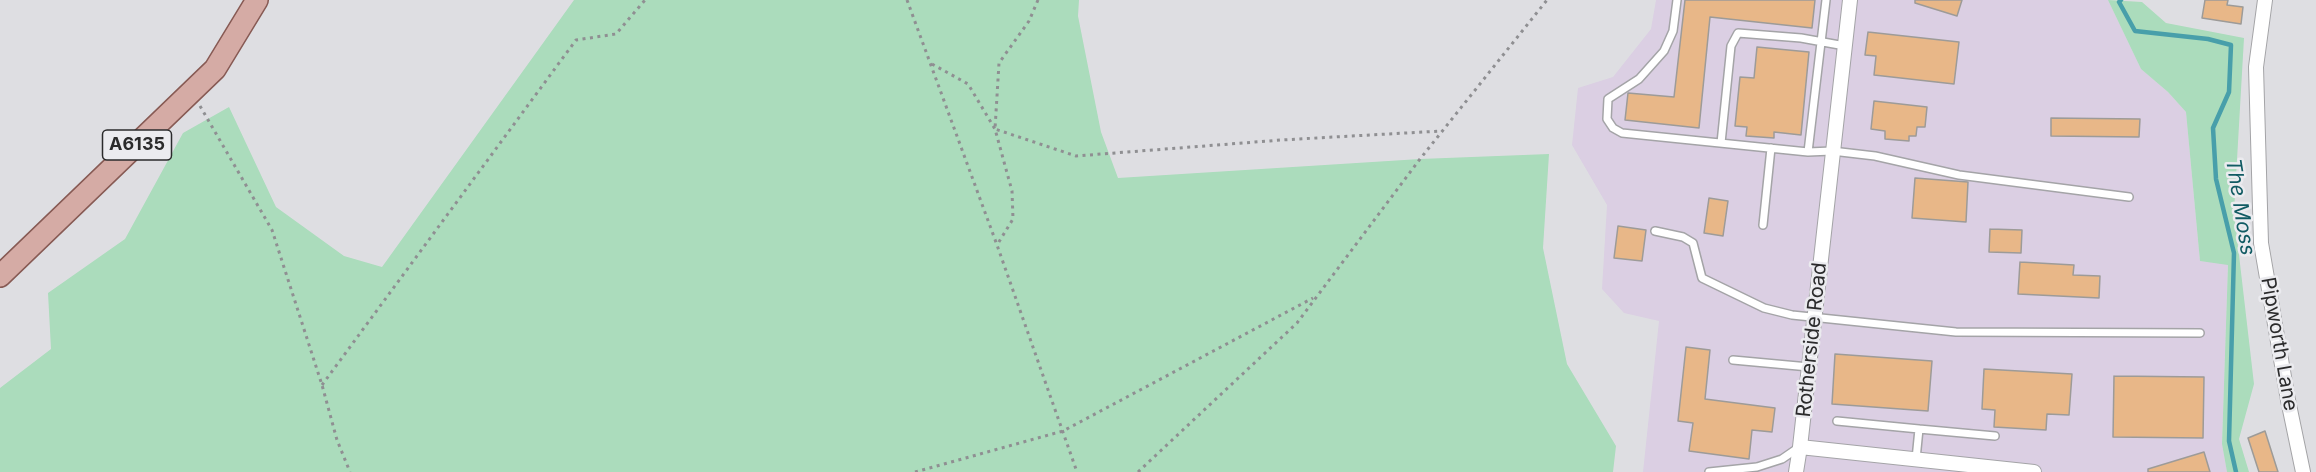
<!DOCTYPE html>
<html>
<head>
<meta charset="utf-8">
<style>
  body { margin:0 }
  canvas { display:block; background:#dedee2 }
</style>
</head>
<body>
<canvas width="2316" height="472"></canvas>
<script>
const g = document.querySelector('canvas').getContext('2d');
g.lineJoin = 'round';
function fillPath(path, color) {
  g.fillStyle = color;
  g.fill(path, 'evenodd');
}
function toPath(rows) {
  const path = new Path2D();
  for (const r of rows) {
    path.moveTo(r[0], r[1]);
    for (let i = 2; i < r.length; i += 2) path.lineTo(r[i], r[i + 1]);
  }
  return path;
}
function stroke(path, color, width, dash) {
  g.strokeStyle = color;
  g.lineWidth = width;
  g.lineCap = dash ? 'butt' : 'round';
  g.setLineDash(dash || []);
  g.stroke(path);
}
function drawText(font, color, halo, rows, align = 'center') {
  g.font = font + ' Inter,sans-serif';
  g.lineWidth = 5;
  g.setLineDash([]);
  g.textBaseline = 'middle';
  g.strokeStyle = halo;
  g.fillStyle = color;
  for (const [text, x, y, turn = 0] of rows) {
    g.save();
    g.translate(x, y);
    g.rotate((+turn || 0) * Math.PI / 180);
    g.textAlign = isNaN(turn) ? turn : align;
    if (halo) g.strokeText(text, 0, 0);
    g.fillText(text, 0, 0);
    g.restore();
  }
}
const industrial = toPath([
  [1656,0,2108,0,2141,69,2168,92,2186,112,2200,261,2228,264,2222,444,2227,472,1643,472,1659,321,1624,313,1602,289,1607,205,1572,145,1578,88,1613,77,1651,29]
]);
const green = toPath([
  [574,0,1079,0,1078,16,1101,132,1118,178,1420,159,1549,154,1543,248,1567,364,1616,446,1613,472,0,472,0,388,51,349,48,293,125,239,183,133,229,107,276,207,344,256,382,267],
  [2108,0,2142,2,2166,23,2244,38,2234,212,2254,384,2239,439,2249,472,2227,472,2222,444,2228,265,2200,261,2186,112,2168,92,2141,69]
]);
const stream = toPath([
  [2121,0,2119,2,2135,31,2208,39,2231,45,2229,92,2213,128,2216,179,2234,253,2229,441,2236,472]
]);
const building = toPath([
  [1685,0,1815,0,1812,28,1710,17,1699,128,1625,120,1628,93,1674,97,1685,0],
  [1915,0,1962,0,1957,16,1915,3,1915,0],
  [2205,0,2228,0,2227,5,2243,7,2241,24,2202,18,2205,0],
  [1868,32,1959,42,1954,84,1874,75,1876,56,1865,55,1868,32],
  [1757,47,1809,52,1801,135,1774,132,1774,138,1746,136,1747,127,1735,126,1740,77,1754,78,1757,47],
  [1874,101,1927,107,1925,127,1917,127,1916,136,1909,136,1909,141,1885,139,1885,131,1871,129,1874,101],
  [2051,118,2140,119,2139,137,2051,136,2051,118],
  [1915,178,1968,182,1966,222,1912,218,1915,178],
  [1709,198,1728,201,1723,236,1704,233,1709,198],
  [1618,226,1646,230,1642,261,1614,258,1618,226],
  [1990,229,2022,230,2021,253,1989,252,1990,229],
  [2020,262,2074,265,2073,275,2100,276,2099,298,2018,294,2020,262],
  [1686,347,1710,350,1705,399,1775,408,1772,432,1752,430,1749,459,1689,451,1693,423,1678,421,1686,347],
  [1835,354,1932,361,1928,411,1832,404,1835,354],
  [1984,369,2072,374,2069,415,2047,414,2046,430,1994,427,1995,410,1982,409,1984,369],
  [2114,376,2204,377,2203,438,2113,437,2114,376],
  [2265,431,2278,472,2259,472,2248,438,2265,431],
  [2204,452,2210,472,2148,472,2148,469,2204,452]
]);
const path = toPath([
  [907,0,997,245,1077,472],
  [1038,0,1029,21,999,63,995,129,1076,156,1281,140,1441,131],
  [932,64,968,84,995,129,1012,191,1013,219,997,245],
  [200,106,272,230,322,385,337,440,350,472],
  [322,385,576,40,616,34,645,0],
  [915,472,1063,431,1313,298],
  [1138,472,1297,323,1420,159,1547,0]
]);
const lane = toPath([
  [1677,0,1673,31,1664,51,1639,79,1608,99,1607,119,1613,128,1622,133,1808,152,1832,151,1875,156,1959,175,2129,197],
  [1721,143,1731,46,1738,33,1801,38,1845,46],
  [1808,152,1826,0],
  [1763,225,1771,148],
  [1655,231,1683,237,1693,243,1702,278,1764,308,1792,315,1956,332,2200,333],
  [1733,360,1809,367],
  [1837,421,1919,429],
  [1916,459,1919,429,1995,436],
  [1709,472,1757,467,1782,459,1798,448]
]);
const street = toPath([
  [1850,0,1800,447,2034,472],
  [2265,0,2256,67,2261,243,2288,400,2303,472],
  [1796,472,1800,447]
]);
const primary = toPath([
  [0,276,215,69,257,0]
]);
const shields = [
  [137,145,69]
];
const shieldNames = [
  ["A6135",137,145]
];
const streetNames = [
  ["Rotherside Road",1812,340,-84],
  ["Pipworth Lane",2279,344,80]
];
const waterNames = [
  ["The Moss",2240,207,81]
];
fillPath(industrial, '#dbcfe3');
fillPath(green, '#abdcbc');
stroke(stream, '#489faa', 4.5);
fillPath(building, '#e8b788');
stroke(building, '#9d9b98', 1.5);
stroke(lane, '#a4a4a7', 10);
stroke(street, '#a4a4a7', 16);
stroke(primary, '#875a54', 24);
stroke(path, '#8f8f92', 3, [3, 4.5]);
stroke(lane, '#fff', 7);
stroke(street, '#fff', 14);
stroke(primary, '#d5aba5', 21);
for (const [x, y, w] of shields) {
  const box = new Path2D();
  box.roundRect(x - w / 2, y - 15, w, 30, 4.5);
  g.fillStyle = '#ebebef';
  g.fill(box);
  stroke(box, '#2b2b2c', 1.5);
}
drawText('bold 18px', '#2b2b2c', null, shieldNames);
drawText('20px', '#2b2b2c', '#ebebef', streetNames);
drawText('italic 21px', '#115b63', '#ebebef', waterNames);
</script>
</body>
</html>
